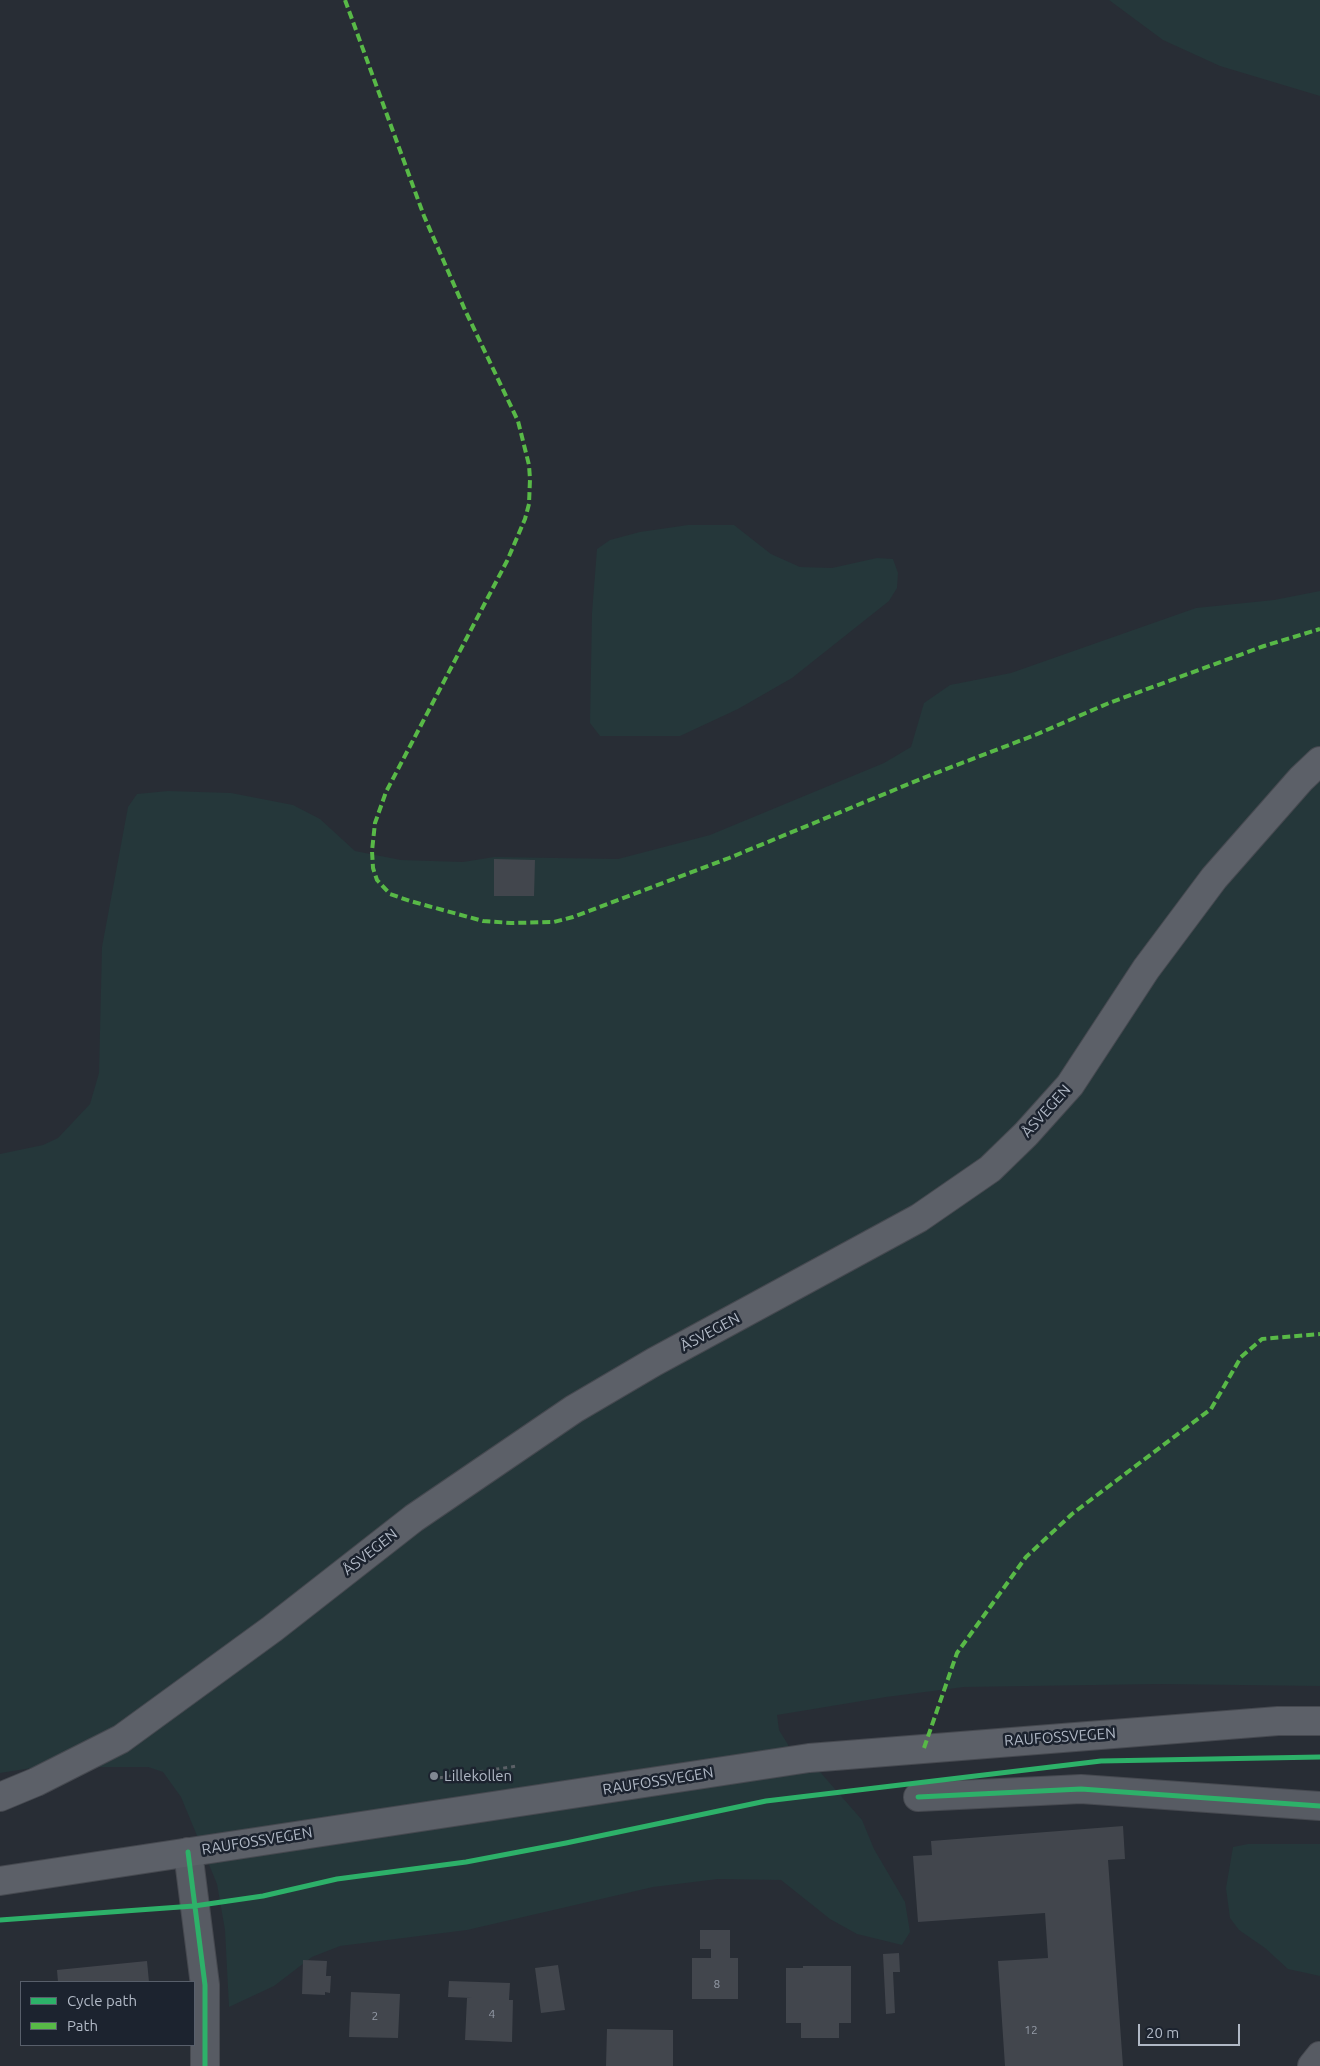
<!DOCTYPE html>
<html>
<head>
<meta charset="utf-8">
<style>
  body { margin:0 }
  #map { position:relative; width:1320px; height:2066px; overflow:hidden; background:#282d35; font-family:Ubuntu,sans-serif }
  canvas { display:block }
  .legend { position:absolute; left:20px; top:1981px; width:175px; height:65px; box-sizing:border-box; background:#1c232f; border:1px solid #585f6b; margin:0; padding:6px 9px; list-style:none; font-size:15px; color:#b1b9c6 }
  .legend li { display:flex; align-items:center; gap:10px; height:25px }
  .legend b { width:25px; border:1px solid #585f6b }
  .scale { position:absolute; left:1138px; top:2024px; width:102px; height:22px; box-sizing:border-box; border:2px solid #b1b9c6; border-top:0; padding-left:6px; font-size:15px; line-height:18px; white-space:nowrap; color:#b1b9c6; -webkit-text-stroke:4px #1c232f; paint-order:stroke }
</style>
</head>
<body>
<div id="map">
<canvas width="1320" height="2066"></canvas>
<ul class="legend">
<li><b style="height:6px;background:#2db169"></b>Cycle path</li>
<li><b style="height:6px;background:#58b947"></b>Path</li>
</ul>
<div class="scale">20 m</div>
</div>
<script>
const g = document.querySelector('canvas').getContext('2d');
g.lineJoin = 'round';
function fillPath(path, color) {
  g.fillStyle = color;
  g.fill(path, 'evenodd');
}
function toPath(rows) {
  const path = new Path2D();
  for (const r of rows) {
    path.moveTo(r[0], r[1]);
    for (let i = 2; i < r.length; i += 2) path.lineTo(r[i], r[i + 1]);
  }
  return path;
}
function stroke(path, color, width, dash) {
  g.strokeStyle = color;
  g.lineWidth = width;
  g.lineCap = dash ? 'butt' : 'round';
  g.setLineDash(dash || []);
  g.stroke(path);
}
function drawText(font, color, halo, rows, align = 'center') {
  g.font = font + ' Ubuntu,sans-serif';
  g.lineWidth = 5;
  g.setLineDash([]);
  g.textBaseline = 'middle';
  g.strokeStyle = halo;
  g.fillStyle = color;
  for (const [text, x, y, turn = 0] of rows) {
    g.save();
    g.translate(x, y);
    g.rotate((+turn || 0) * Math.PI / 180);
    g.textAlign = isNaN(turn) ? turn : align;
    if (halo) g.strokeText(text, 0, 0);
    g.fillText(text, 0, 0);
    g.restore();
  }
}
const green = toPath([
  [1109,0,1320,0,1320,96,1220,66,1163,40],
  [688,525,734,525,771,554,800,567,832,568,877,558,893,559,898,573,897,588,889,601,792,678,738,709,680,736,600,736,590,723,592,613,597,549,610,540,640,532],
  [1320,591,1320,1686,1159,1684,964,1687,886,1697,777,1715,779,1730,795,1756,821,1773,862,1820,874,1849,905,1902,910,1932,902,1945,857,1934,830,1919,781,1880,718,1879,653,1887,467,1930,340,1946,312,1957,274,1986,229,2007,225,1930,217,1884,181,1797,163,1772,148,1767,38,1767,0,1773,0,1154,43,1145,58,1138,90,1104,99,1073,102,947,128,807,137,794,168,791,231,793,293,805,320,819,355,851,401,860,463,862,494,857,618,859,710,835,884,763,911,747,924,703,950,685,1011,673,1196,608,1274,600],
  [1248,1844,1320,1844,1320,1976,1288,1969,1265,1948,1239,1930,1230,1918,1226,1888,1233,1847]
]);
const building = toPath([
  [494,859,535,860,534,896,494,896],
  [1123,1826,1125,1859,1108,1860,1123,2066,1005,2066,998,1961,1048,1958,1045,1913,918,1922,913,1856,932,1855,931,1841],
  [700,1930,730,1930,730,1958,738,1958,738,1999,692,1999,692,1958,711,1958,711,1949,700,1949],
  [899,1953,900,1972,893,1972,895,2013,886,2014,883,1954],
  [303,1960,327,1961,326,1976,331,1976,330,1993,325,1992,325,1995,302,1994],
  [147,1961,149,1982,58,1982,57,1970],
  [558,1965,565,2010,541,2013,535,1968],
  [803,1966,851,1966,851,2023,839,2023,839,2038,801,2038,801,2023,786,2023,786,1968,803,1968],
  [449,1981,510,1983,509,2000,513,2000,512,2042,465,2040,467,1998,472,1998,448,1997],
  [351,1992,400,1994,398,2038,349,2037],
  [607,2029,673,2030,673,2066,606,2066]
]);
const path = toPath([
  [432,1779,517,1766]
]);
const street = toPath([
  [918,1797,1081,1789,1320,1806],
  [188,1852,205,1985,205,2066],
  [1312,2066,1320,2056]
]);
const secondary = toPath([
  [0,1797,36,1782,121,1739,272,1629,414,1518,574,1409,654,1362,919,1218,990,1169,1026,1134,1070,1085,1146,969,1214,878,1301,779,1320,761],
  [0,1881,809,1758,1278,1721,1320,1721]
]);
const quiet = toPath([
  [345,0,424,216,465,310,518,421,529,465,530,479,529,504,525,519,507,561,386,792,375,823,372,851,373,868,377,880,390,894,410,901,483,921,511,923,554,922,573,917,729,858,928,776,1035,735,1109,703,1264,646,1320,629],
  [924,1748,957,1653,1026,1557,1072,1514,1211,1409,1241,1357,1262,1339,1320,1334]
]);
const cycleway = toPath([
  [918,1797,1081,1789,1320,1806],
  [188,1852,205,1985,205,2066],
  [0,1920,194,1906,263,1896,337,1879,466,1862,566,1843,766,1801,1101,1761,1320,1757]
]);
const markers = [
  [434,1776,5,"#818893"]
];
const numberNames = [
  ["8",717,1984],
  ["4",492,2014],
  ["2",375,2016],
  ["12",1031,2030]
];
const streetNames = [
  ["ÅSVEGEN",1046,1111,-48],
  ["ÅSVEGEN",710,1332,-28],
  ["ÅSVEGEN",370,1552,-38],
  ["RAUFOSSVEGEN",1060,1737,-4],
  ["RAUFOSSVEGEN",658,1781,-9],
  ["RAUFOSSVEGEN",257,1841,-9]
];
const poiNames = [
  ["Lillekollen",444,1776]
];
fillPath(green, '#25373a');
fillPath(building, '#42464d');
stroke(street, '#464950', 30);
stroke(secondary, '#464950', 30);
stroke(path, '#5b6066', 3, [4, 4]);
stroke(street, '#575b63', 28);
stroke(secondary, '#5c6068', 28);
stroke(quiet, '#58b947', 4, [8, 4]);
stroke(cycleway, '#2db169', 5);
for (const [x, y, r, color] of markers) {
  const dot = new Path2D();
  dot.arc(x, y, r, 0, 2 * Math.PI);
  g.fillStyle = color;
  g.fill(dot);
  stroke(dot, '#1c232f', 2);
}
drawText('12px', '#959ca8', null, numberNames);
drawText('15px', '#b1b9c6', '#1c232f', streetNames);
drawText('15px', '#b1b9c6', '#1c232f', poiNames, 'left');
</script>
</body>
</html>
